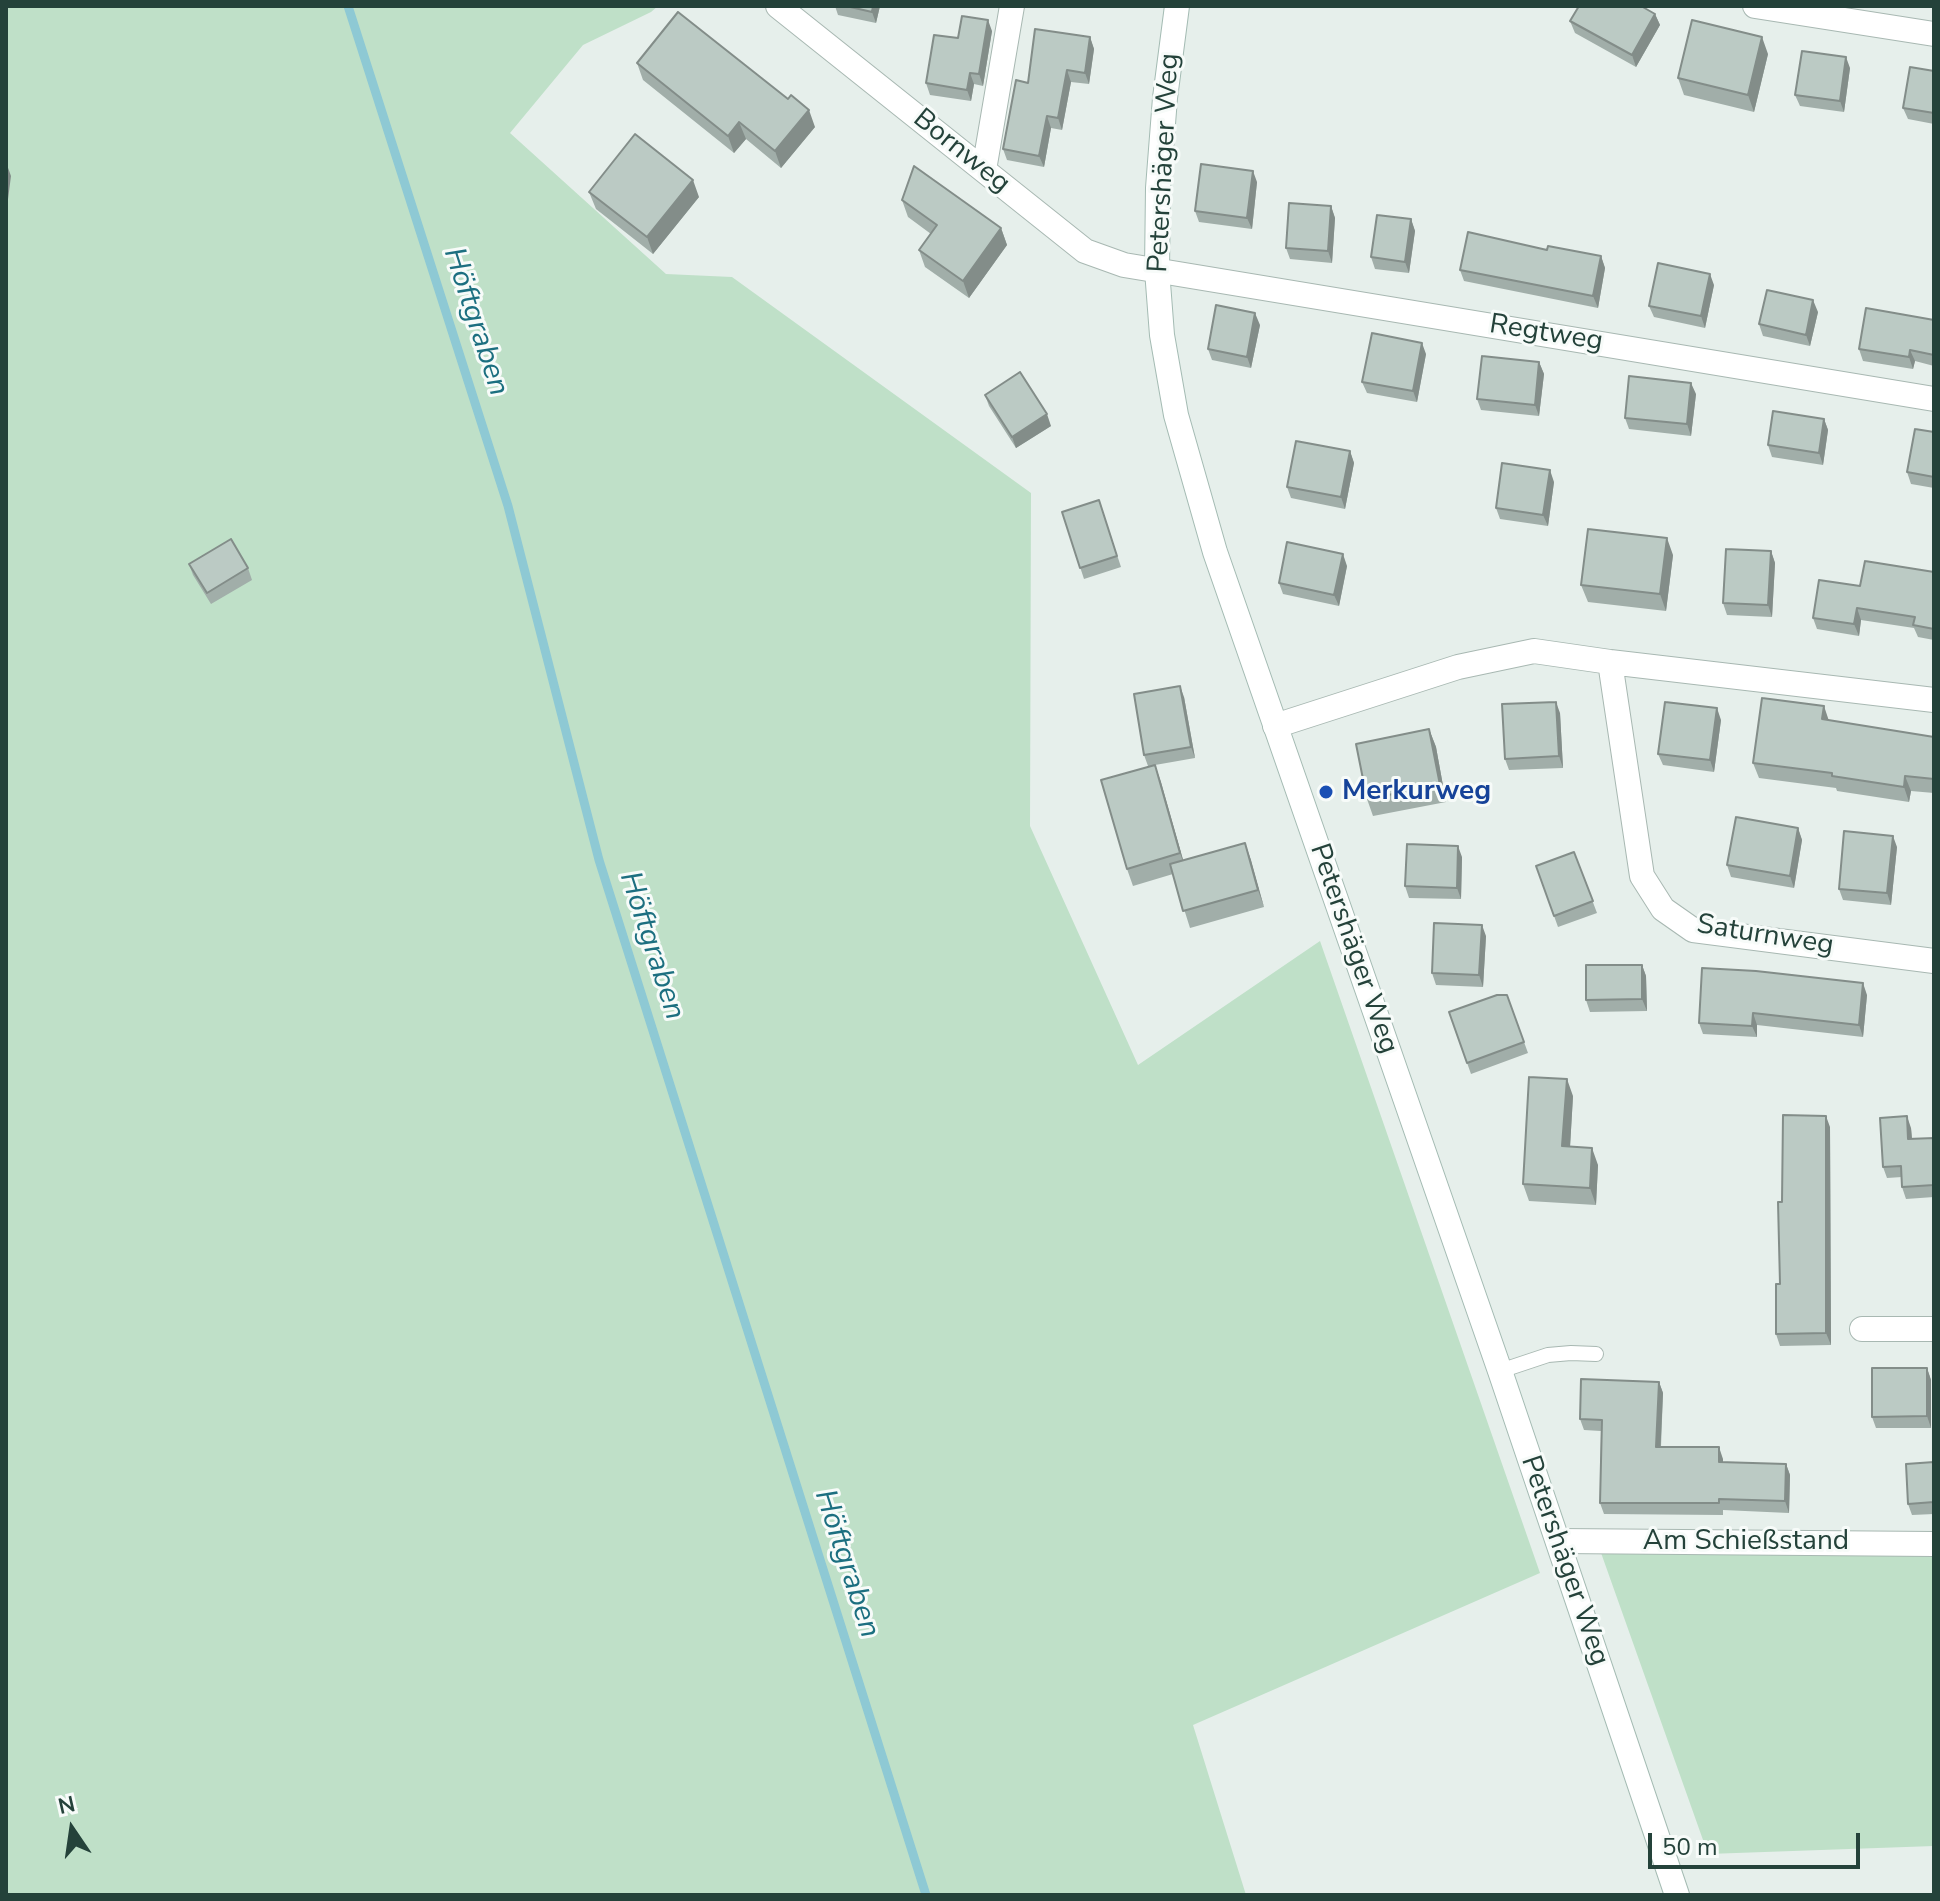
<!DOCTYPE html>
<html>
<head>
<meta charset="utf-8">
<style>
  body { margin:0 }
  #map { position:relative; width:1940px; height:1901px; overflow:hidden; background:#e6efeb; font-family:"Nunito Sans",sans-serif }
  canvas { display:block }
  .frame { position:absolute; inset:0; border:8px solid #24423a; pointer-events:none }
  .north { position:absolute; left:32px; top:1789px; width:80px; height:80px; -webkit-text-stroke:6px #f7fbf9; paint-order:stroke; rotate:347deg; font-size:22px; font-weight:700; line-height:32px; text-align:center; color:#24423a }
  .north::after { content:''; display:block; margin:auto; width:28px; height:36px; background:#24423a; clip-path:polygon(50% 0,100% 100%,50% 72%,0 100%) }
  .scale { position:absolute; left:1648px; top:1833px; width:212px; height:36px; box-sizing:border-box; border:4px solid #24423a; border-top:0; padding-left:10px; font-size:24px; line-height:28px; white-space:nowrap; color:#24423a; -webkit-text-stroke:6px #f7fbf9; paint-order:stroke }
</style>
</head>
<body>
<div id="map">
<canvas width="1940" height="1901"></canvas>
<div class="frame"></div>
<div class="north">N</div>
<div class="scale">50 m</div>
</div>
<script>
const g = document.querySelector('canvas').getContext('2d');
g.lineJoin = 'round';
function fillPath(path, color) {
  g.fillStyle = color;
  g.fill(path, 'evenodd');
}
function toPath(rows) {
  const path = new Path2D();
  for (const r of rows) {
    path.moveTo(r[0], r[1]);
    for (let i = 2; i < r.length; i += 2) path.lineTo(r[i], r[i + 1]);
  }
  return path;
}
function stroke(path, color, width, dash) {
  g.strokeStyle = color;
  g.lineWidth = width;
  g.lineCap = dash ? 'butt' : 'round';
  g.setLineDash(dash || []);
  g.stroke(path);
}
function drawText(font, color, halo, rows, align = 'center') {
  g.font = font + ' "Nunito Sans",sans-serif';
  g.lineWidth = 6;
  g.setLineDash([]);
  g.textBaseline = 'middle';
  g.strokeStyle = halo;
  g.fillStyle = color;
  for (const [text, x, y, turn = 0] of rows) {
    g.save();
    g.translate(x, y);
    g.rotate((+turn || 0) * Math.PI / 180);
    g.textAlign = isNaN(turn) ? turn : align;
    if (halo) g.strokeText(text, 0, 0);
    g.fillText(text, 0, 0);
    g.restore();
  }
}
const green = toPath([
  [6,6,658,6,651,12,583,45,510,133,666,274,732,277,1031,493,1030,826,1138,1065,1320,941,1540,1573,1193,1725,1246,1895,6,1895],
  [1600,1550,1934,1554,1934,1846,1708,1854]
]);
const stream = toPath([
  [348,6,508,506,599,860,926,1895]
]);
const lane = toPath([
  [1500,1371,1548,1355,1571,1353,1596,1354]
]);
const street = toPath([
  [778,6,1085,251,1124,265,1934,399],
  [1755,6,1934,34],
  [984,170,1012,6],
  [1610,662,1642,876,1663,909,1693,930,1934,961],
  [1275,726,1458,667,1534,651,1610,662,1934,700],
  [1862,1329,1934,1329],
  [1558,1541,1934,1544]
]);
const secondary = toPath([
  [1177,6,1165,98,1158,188,1157,270,1162,335,1176,415,1215,552,1500,1371,1677,1895]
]);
const wall = toPath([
  [835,6,880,6,876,23,838,15],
  [1655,14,1660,25,1636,67,1575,33,1570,21],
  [992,31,983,86,974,84,971,101,930,95,926,83,958,38],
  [1090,37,1094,49,1089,84,1071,82,1062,130,1051,128,1044,167,1007,160,1003,149],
  [1768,54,1754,112,1684,95,1678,78],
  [637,63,815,127,781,168,746,139,734,153,643,80],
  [1850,68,1844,112,1800,106,1795,95],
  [1934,71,1934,124,1908,119,1903,108],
  [1257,182,1252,229,1199,222,1195,211],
  [589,192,699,197,653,254,596,209],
  [902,200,1001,228,1007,245,969,298,925,267,919,250,931,234,908,217],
  [1331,206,1335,218,1332,263,1290,259,1286,248],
  [1411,219,1415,231,1409,273,1375,269,1371,257],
  [1547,250,1601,256,1605,268,1598,308,1464,281,1460,270],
  [1714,285,1705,328,1654,317,1649,306],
  [1818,312,1810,346,1763,336,1759,324],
  [1934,320,1934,366,1915,361,1913,369,1863,361,1859,349],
  [1260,325,1251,368,1212,360,1208,349],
  [1426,354,1417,402,1367,393,1362,382],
  [1539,362,1544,374,1539,416,1481,410,1477,399],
  [1696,394,1691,436,1629,429,1625,418],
  [985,395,1051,426,1016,448,989,406],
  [1824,419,1828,430,1823,465,1772,457,1768,445],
  [1934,432,1934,488,1911,484,1907,472],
  [1350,451,1354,463,1345,509,1291,498,1287,487],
  [1554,482,1548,526,1500,519,1496,508],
  [1099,500,1121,567,1084,579,1062,512],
  [1771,551,1775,563,1772,617,1727,615,1723,603],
  [1673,555,1666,611,1588,602,1581,585],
  [189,564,248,568,252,580,211,604,193,575],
  [1347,566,1339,606,1283,594,1279,583],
  [1934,572,1934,640,1918,637,1914,628,1861,620,1859,636,1817,629,1813,618,1860,586],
  [1184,697,1195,758,1155,765,1183,860,1245,843,1264,907,1190,928,1173,874,1133,886,1127,869,1148,766,1144,755],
  [1560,713,1563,768,1509,770,1505,759],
  [1721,720,1714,772,1663,765,1658,754],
  [1829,720,1934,737,1934,793,1911,791,1909,802,1837,791,1836,788,1759,778,1753,763],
  [1429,729,1436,747,1446,802,1373,816,1367,799],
  [1798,828,1802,840,1794,888,1731,877,1727,865],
  [1897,847,1891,905,1843,900,1839,889],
  [1574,852,1597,913,1558,927,1536,866],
  [1462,857,1461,899,1409,898,1405,886],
  [1486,936,1483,987,1436,985,1432,973],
  [1642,965,1646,976,1647,1011,1590,1012,1586,1000],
  [1507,995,1528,1053,1471,1074,1449,1012],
  [1867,995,1863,1037,1757,1025,1757,1037,1703,1034,1699,1023],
  [1573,1096,1570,1147,1598,1165,1596,1205,1529,1201,1523,1184],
  [1830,1127,1831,1345,1780,1346,1776,1334,1780,1284,1782,1202],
  [1911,1128,1912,1139,1934,1138,1934,1197,1906,1199,1902,1187,1902,1177,1887,1178,1883,1167],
  [1927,1368,1931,1380,1931,1428,1876,1428,1872,1417],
  [1659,1382,1663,1393,1661,1447,1723,1459,1723,1462,1786,1464,1790,1475,1789,1513,1723,1510,1723,1515,1604,1514,1600,1503,1601,1431,1584,1430,1580,1419],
  [1934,1462,1934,1514,1912,1515,1908,1504]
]);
const shadedWall = toPath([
  [873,6,880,6,876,23,872,12],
  [1655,14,1660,25,1636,67,1632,55],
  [988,20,992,31,983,86,979,74],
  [1090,37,1094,49,1089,84,1085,73],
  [1762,37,1768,54,1754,112,1748,95],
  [1846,57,1850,68,1844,112,1840,101],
  [1067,70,1071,82,1062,130,1058,118],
  [970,73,974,84,971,101,967,90],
  [809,110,815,127,781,168,775,151],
  [1047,116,1051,128,1044,167,1039,156],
  [739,122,746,139,734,153,728,136],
  [7,165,11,176,7,207,6,206],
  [1253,171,1257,182,1252,229,1247,218],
  [693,180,699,197,653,254,647,237],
  [1331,206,1335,218,1332,263,1328,251],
  [1411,219,1415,231,1409,273,1405,262],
  [1001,228,1007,245,969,298,963,281],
  [1601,256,1605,268,1598,308,1593,296],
  [1710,274,1714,285,1705,328,1701,316],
  [1813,300,1818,312,1810,346,1806,335],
  [1255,313,1260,325,1251,368,1247,357],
  [1422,343,1426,354,1417,402,1413,391],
  [1910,350,1915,361,1913,369,1909,357],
  [1539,362,1544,374,1539,416,1535,405],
  [1691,383,1696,394,1691,436,1687,424],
  [1047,414,1051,426,1016,448,1012,437],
  [1824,419,1828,430,1823,465,1819,453],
  [1350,451,1354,463,1345,509,1341,497],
  [1550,470,1554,482,1548,526,1543,515],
  [1667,538,1673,555,1666,611,1660,594],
  [1771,551,1775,563,1772,617,1768,605],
  [1343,554,1347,566,1339,606,1334,595],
  [1857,608,1861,620,1859,636,1854,624],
  [1180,686,1184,697,1195,758,1191,747],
  [1556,702,1560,713,1563,768,1559,756],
  [1824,706,1829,721,1822,719],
  [1717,708,1721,720,1714,772,1710,760],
  [1429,729,1436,747,1446,802,1440,785],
  [1155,765,1161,782,1186,870,1180,853],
  [1905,776,1911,791,1909,802,1904,787],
  [1798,828,1802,840,1794,888,1790,876],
  [1893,836,1897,847,1891,905,1887,893],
  [1245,843,1251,860,1264,907,1258,890],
  [1458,846,1462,857,1461,899,1457,888],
  [1482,925,1486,936,1483,987,1479,975],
  [1642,965,1646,976,1647,1011,1642,999],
  [1863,983,1867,995,1863,1037,1859,1025],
  [1753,1013,1757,1025,1757,1037,1752,1026],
  [1567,1079,1573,1096,1569,1164,1562,1146],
  [1826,1116,1830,1127,1831,1345,1826,1333],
  [1907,1116,1911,1128,1913,1151,1908,1139],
  [1592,1148,1598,1165,1596,1205,1590,1188],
  [1927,1368,1931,1380,1931,1428,1927,1416],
  [1659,1382,1663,1393,1660,1458,1656,1447],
  [1719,1447,1723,1459,1723,1473,1719,1462],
  [1786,1464,1790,1475,1789,1513,1785,1501]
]);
const building = toPath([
  [846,6,873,6,872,12,846,6],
  [1579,6,1641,6,1655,14,1632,55,1570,21,1579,6],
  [678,12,788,99,791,95,809,110,775,151,739,122,728,136,637,63,678,12],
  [962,16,988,20,979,74,970,73,967,90,926,83,934,35,958,38,962,16],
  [1692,20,1762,37,1748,95,1678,78,1692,20],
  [1035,29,1090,37,1085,73,1067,70,1058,118,1047,116,1039,156,1003,149,1016,80,1028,83,1035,29],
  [1802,51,1846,57,1840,101,1795,95,1802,51],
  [1910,67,1934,71,1934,113,1903,108,1910,67],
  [635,134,693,180,647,237,589,192,635,134],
  [1201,164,1253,171,1247,218,1195,211,1201,164],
  [914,166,1001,228,963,281,919,250,937,225,902,200,914,166],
  [1289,203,1331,206,1328,251,1286,248,1289,203],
  [1377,215,1411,219,1405,262,1371,257,1377,215],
  [1468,232,1547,250,1548,246,1601,256,1593,296,1460,270,1468,232],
  [1658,263,1710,274,1701,316,1649,306,1658,263],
  [1767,290,1813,300,1806,335,1759,324,1767,290],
  [1216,305,1255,313,1247,357,1208,349,1216,305],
  [1866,308,1934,320,1934,355,1910,350,1909,357,1859,349,1866,308],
  [1372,333,1422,343,1413,391,1362,382,1372,333],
  [1482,356,1539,362,1535,405,1477,399,1482,356],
  [1020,372,1047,414,1012,437,985,395,1020,372],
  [1629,376,1691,383,1687,424,1625,418,1629,376],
  [1773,411,1824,419,1819,453,1768,445,1773,411],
  [1915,429,1934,432,1934,477,1907,472,1915,429],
  [1296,441,1350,451,1341,497,1287,487,1296,441],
  [1502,463,1550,470,1543,515,1496,508,1502,463],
  [1099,500,1117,556,1080,568,1062,512,1099,500],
  [1588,529,1667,538,1660,594,1581,585,1588,529],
  [231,539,248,568,207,593,189,564,231,539],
  [1287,542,1343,554,1334,595,1279,583,1287,542],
  [1726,549,1771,551,1768,605,1723,603,1726,549],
  [1865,561,1934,572,1934,629,1913,625,1915,617,1857,608,1854,624,1813,618,1819,580,1860,586,1865,561],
  [1180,686,1191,747,1144,755,1134,694,1180,686],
  [1762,698,1824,706,1822,719,1934,737,1934,779,1905,776,1904,787,1832,776,1832,773,1753,763,1762,698],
  [1556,702,1559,756,1505,759,1502,704,1556,702],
  [1665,702,1717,708,1710,760,1658,754,1665,702],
  [1429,729,1440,785,1367,799,1356,744,1429,729],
  [1155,765,1180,853,1127,869,1101,780,1155,765],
  [1736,817,1798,828,1790,876,1727,865,1736,817],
  [1844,831,1893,836,1887,893,1839,889,1844,831],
  [1245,843,1258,890,1183,911,1170,864,1245,843],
  [1407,844,1458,846,1457,888,1405,886,1407,844],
  [1574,852,1593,901,1554,916,1536,866,1574,852],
  [1434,923,1482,925,1479,975,1432,973,1434,923],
  [1586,965,1642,965,1642,999,1586,1000,1586,965],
  [1702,968,1756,971,1863,983,1859,1025,1753,1013,1752,1026,1699,1023,1702,968],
  [1497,995,1507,995,1524,1042,1467,1063,1449,1012,1497,995],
  [1529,1077,1567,1079,1562,1146,1592,1148,1590,1188,1523,1184,1529,1077],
  [1783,1115,1826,1116,1826,1333,1776,1334,1776,1284,1780,1284,1778,1202,1782,1202,1783,1115],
  [1907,1116,1908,1139,1934,1138,1934,1185,1902,1187,1901,1166,1883,1167,1880,1118,1907,1116],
  [1872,1368,1927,1368,1927,1416,1872,1417,1872,1368],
  [1581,1379,1659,1382,1656,1447,1719,1447,1719,1462,1786,1464,1785,1501,1719,1499,1719,1503,1600,1503,1602,1420,1580,1419,1581,1379],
  [1934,1462,1934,1502,1908,1504,1906,1464,1934,1462]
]);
const markers = [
  [1326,792,8,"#1a4fb4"]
];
const streetNames = [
  ["Bornweg",961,152,39],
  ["Petershäger Weg",1165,163,-87],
  ["Regtweg",1546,334,9],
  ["Saturnweg",1765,936,9],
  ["Petershäger Weg",1353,949,71],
  ["Am Schießstand",1746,1542],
  ["Petershäger Weg",1564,1561,71]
];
const transitNames = [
  ["Merkurweg",1342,792]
];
const waterNames = [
  ["Höftgraben",475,322,72],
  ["Höftgraben",651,946,72],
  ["Höftgraben",846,1564,72]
];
fillPath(green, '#bfe0c8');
stroke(stream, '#8ec9d4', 9);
stroke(lane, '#a8b8b2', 16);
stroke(street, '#a8b8b2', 26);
stroke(secondary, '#a4bbb3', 26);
stroke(lane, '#fff', 14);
stroke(street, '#fff', 24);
stroke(secondary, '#fff', 24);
fillPath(wall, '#a1aea9');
fillPath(shadedWall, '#838d89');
fillPath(building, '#bbcac4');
stroke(building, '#838d89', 2);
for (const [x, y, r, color] of markers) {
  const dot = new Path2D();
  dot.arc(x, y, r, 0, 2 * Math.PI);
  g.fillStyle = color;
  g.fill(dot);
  stroke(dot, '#f7fbf9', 3);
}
drawText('28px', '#24423a', '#f7fbf9', streetNames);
drawText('bold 28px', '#164399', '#f7fbf9', transitNames, 'left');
drawText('italic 30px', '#1c6f80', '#f7fbf9', waterNames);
</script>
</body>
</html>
